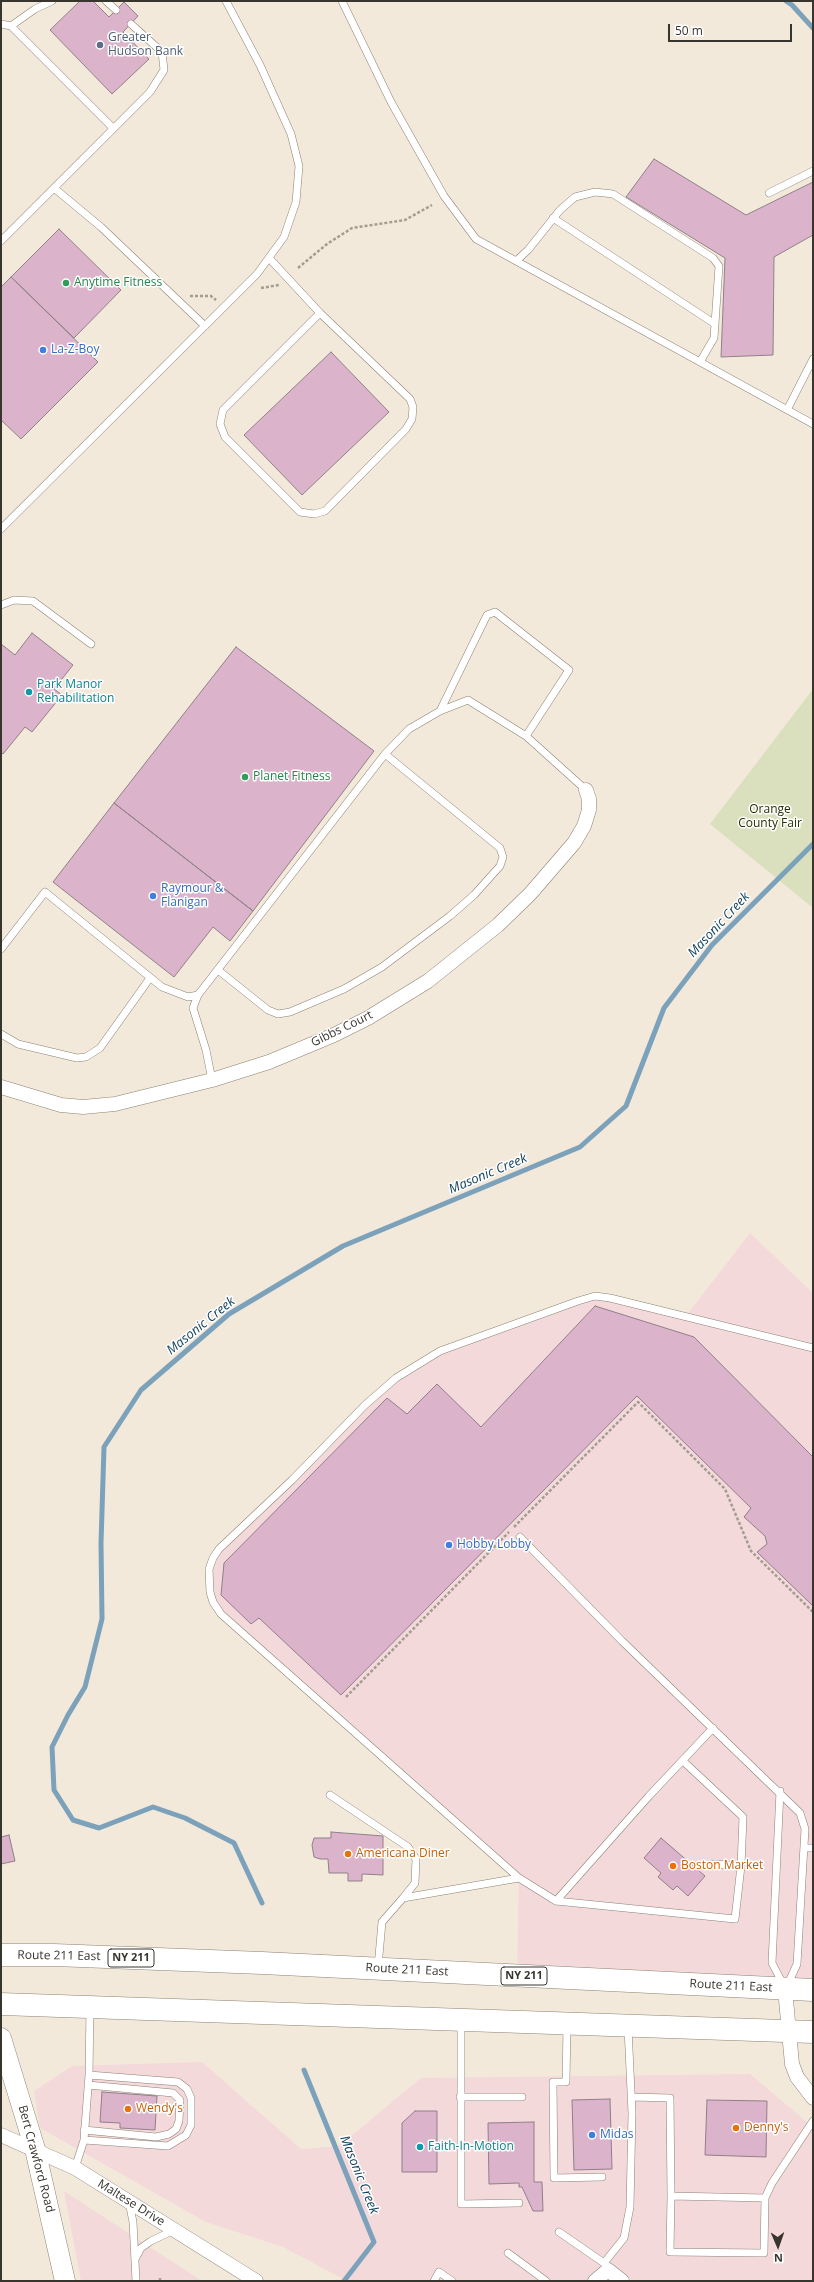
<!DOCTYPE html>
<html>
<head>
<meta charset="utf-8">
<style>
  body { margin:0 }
  #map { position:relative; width:814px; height:2282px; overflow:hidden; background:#f3e9da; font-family:"Open Sans",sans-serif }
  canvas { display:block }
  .frame { position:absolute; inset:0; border:2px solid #38342e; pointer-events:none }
  .north { position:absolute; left:758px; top:2226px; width:40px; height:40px; -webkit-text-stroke:3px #fff; paint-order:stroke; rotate:178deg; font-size:11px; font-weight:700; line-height:16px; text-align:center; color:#38342e }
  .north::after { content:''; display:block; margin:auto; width:14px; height:18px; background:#38342e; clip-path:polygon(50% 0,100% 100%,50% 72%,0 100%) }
  .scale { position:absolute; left:668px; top:24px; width:124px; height:18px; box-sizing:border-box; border:2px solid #38342e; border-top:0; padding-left:5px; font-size:12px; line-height:14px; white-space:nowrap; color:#38342e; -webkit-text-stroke:3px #fff; paint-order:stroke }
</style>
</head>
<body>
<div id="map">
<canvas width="814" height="2282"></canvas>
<div class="frame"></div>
<div class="north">N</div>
<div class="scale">50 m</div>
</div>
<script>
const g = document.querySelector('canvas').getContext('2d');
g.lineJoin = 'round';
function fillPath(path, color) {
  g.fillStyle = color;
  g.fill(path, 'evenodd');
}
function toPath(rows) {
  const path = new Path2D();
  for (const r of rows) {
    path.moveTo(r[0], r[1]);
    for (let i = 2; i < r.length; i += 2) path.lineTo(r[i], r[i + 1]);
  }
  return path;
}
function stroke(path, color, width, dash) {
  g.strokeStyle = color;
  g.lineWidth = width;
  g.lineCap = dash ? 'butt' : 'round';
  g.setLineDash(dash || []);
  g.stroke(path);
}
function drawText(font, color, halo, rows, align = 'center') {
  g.font = font + ' "Open Sans",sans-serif';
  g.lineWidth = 3;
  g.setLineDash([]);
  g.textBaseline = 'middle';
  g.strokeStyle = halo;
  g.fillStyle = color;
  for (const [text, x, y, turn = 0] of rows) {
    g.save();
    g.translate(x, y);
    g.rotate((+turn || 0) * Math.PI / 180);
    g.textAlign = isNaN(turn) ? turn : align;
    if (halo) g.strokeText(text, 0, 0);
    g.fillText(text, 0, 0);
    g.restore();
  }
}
const commercial = toPath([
  [750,1233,813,1293,813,1991,517,1976,519,1878,221,1614,210,1592,213,1558,396,1378,440,1351,595,1296,686,1316],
  [202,2062,301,2149,339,2146,421,2078,750,2074,813,2127,813,2281,347,2281,283,2247,206,2222,40,2128,34,2091,72,2066],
  [64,2191,202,2281,81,2281]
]);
const green = toPath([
  [813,689,813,908,710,824]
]);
const stream = toPath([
  [786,1,792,5,813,28],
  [262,1903,234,1843,185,1818,153,1807,99,1828,73,1820,54,1790,52,1747,68,1715,85,1687,102,1619,101,1543,104,1447,141,1390,229,1314,343,1246,580,1147,626,1106,664,1008,712,945,813,844],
  [304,2070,374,2242,344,2281]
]);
const building = toPath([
  [80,1,93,1,109,17,124,2,138,16,123,32,149,59,112,94,50,30,80,1],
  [654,159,746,215,813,182,813,235,774,257,773,355,721,357,725,258,626,197,654,159],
  [59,229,121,290,74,338,11,277,59,229],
  [11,277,98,362,21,439,1,420,1,287,11,277],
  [331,352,389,412,302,495,244,435,331,352],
  [32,633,73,665,54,689,62,695,32,732,25,727,3,754,1,752,1,644,15,655,32,633],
  [236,647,374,751,253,911,114,803,236,647],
  [114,803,253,911,230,941,213,927,174,977,53,882,114,803],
  [595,1306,694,1337,812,1456,813,1455,813,1606,757,1552,767,1544,765,1536,744,1517,751,1508,637,1396,341,1695,259,1618,251,1624,221,1595,224,1563,387,1398,407,1414,437,1384,481,1427,595,1306],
  [331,1832,383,1836,383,1875,362,1874,362,1881,348,1881,348,1873,329,1873,328,1859,320,1859,314,1857,312,1845,314,1838,331,1838,331,1832],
  [9,1835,15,1861,1,1864,1,1837,9,1835],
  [661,1838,705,1876,688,1896,677,1886,673,1890,658,1877,661,1873,644,1858,661,1838],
  [102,2092,157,2096,155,2130,120,2128,120,2123,100,2122,102,2092],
  [610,2099,612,2169,574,2170,572,2100,610,2099],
  [707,2100,767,2101,766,2157,705,2155,707,2100],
  [415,2111,437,2111,437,2172,402,2172,402,2123,415,2111],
  [534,2122,534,2182,542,2182,543,2211,533,2211,522,2187,519,2187,519,2183,489,2184,488,2123,534,2122]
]);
const path = toPath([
  [298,268,327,244,352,228,405,220,432,205],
  [261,288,279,285],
  [190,296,211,296,216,300],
  [514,1527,638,1402,725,1489,751,1551,813,1612],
  [346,1697,509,1532],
  [160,2278,160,2281]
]);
const lane = toPath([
  [106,1,116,10],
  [342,1,391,102,444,196,476,239,813,424],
  [1,24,11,26,113,128],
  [11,26,35,9,52,1],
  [54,188,101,227,205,326],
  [769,193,813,171],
  [553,218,715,324],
  [1,241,150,92,164,70,162,52,131,24],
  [269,258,320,313,223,410,220,424,225,437,300,512,314,514,325,511,406,429,412,419,413,407,410,399,320,313],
  [516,261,528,250,560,210,575,197,595,192,613,194,713,258,719,266,714,338,700,362],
  [787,410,813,359],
  [1,529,257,274,284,237,296,202,299,166,291,134,260,65,226,1],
  [1,605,14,600,33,601,91,644],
  [440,711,468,700,526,736],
  [1,949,45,892,162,987,188,997,198,995],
  [218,970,268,1010,278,1014,290,1012,344,989,382,967,450,916,474,895,500,866,503,857,500,848,385,754],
  [1,1034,18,1044,77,1058,86,1057,100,1048,150,978],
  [212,1080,206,1050,193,1008,198,995,385,754,409,729,440,711,487,615,495,612,569,670,526,736,586,790],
  [520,1537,622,1641,800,1813,805,1829,797,1964,787,1986],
  [683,1761,743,1817,741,1866,735,1919,556,1901,649,1796,713,1728],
  [780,1791,772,1963,783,1984],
  [330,1795,408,1847,416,1859,415,1883,403,1898],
  [804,1848,813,1848],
  [714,1864,741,1866],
  [556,1901,519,1878,221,1614,213,1602,210,1592,209,1569,213,1558,219,1549,292,1480,365,1405,396,1378,440,1351,578,1301,595,1296,610,1298,813,1348],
  [378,1967,382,1922,403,1898,519,1878],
  [461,2022,461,2204,519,2203],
  [567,2026,566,2082,553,2082,554,2178,602,2177],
  [460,2097,522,2097],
  [631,2097,670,2098,671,2196,765,2198,772,2183,813,2121],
  [84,2130,156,2137,169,2134,176,2129,179,2121,180,2100,173,2093,88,2085],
  [84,2140,168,2146,186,2135,191,2125,191,2098,187,2089,178,2082,89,2075],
  [75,2168,84,2140,89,2075,90,2008],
  [671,2196,670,2252,764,2253,765,2198],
  [129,2202,133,2222,136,2281],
  [559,2232,604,2263],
  [508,2253,546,2281],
  [135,2259,141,2248,151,2241,174,2230],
  [608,2270,604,2263,624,2238,630,2207,632,2113,628,2028],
  [434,2281,439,2272,452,2281]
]);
const street = toPath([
  [1,1087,61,1105,83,1107,115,1104,212,1080,269,1062,334,1035,368,1018,428,981,498,925,530,894,574,843,584,826,589,810,589,799,586,790],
  [785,1989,792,2064,797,2077,813,2098],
  [1,2135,75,2168,256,2281],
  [595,2281,608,2270,622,2281]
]);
const secondary = toPath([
  [1,2038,35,2149,65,2281]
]);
const primary = toPath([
  [1,1955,54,1955,262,1963,813,1990],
  [1,2004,813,2032]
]);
const markers = [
  [100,45,4,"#5c6f8a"],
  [66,283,4,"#2e9e5b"],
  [43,350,4,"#3f7fe0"],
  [29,692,4,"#0f9aa8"],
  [245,777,4,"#2e9e5b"],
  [153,896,4,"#3f7fe0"],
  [449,1545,4,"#3f7fe0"],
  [348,1854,4,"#e8710a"],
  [673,1866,4,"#e8710a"],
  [128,2109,4,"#e8710a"],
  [736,2128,4,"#e8710a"],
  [592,2135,4,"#3f7fe0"],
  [420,2147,4,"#0f9aa8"]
];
const shields = [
  [131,1958,46],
  [524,1976,46]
];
const shieldNames = [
  ["NY 211",131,1958],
  ["NY 211",524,1976]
];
const serviceNames = [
  ["Greater",108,38],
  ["Hudson Bank",108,52]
];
const leisureNames = [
  ["Anytime Fitness",74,283],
  ["Planet Fitness",253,777]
];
const shopNames = [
  ["La-Z-Boy",51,350],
  ["Raymour &",161,889],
  ["Flanigan",161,903],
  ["Hobby Lobby",457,1545],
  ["Midas",600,2135]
];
const cultureNames = [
  ["Park Manor",37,685],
  ["Rehabilitation",37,699],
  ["Faith-In-Motion",428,2147]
];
const parkNames = [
  ["Orange",770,810],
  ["County Fair",770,824]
];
const streetNames = [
  ["Gibbs Court",342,1029,-26],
  ["Route 211 East",59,1956,1],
  ["Route 211 East",407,1970,3],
  ["Route 211 East",731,1986,3],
  ["Bert Crawford Road",36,2159,75],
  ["Maltese Drive",131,2203,32]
];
const foodNames = [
  ["Americana Diner",356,1854],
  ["Boston Market",681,1866],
  ["Wendy's",136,2109],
  ["Denny's",744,2128]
];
const waterNames = [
  ["Masonic Creek",719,925,-47],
  ["Masonic Creek",488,1174,-23],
  ["Masonic Creek",201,1326,-39],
  ["Masonic Creek",359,2175,68]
];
fillPath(commercial, '#f4d9db');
fillPath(green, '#dae0be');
stroke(stream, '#7ca2bb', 5);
fillPath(building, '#dbb3ca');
stroke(building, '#908089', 1);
stroke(lane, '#8b8274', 8);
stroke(street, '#8b8274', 15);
stroke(secondary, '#8b8274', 21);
stroke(primary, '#8b8274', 23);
stroke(path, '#a39c91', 2.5, [3, 2]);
stroke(lane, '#fff', 7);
stroke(street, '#fff', 14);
stroke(secondary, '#fff', 20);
stroke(primary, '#fff', 22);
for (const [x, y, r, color] of markers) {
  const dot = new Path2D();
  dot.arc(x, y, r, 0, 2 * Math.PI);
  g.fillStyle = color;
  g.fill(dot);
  stroke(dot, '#fff', 1.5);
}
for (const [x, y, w] of shields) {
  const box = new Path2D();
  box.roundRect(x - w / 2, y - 9, w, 18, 3);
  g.fillStyle = '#fff';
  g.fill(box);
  stroke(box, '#38342e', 1);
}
drawText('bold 11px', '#38342e', null, shieldNames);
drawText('12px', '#4e5e75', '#fff', serviceNames, 'left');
drawText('12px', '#27864d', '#fff', leisureNames, 'left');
drawText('12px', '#366cbe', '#fff', shopNames, 'left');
drawText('12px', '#0d838f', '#fff', cultureNames, 'left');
drawText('12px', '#2a2f00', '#fff', parkNames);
drawText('12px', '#38342e', '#fff', streetNames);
drawText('12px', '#c56008', '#fff', foodNames, 'left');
drawText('italic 13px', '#13435e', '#fff', waterNames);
</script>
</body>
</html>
